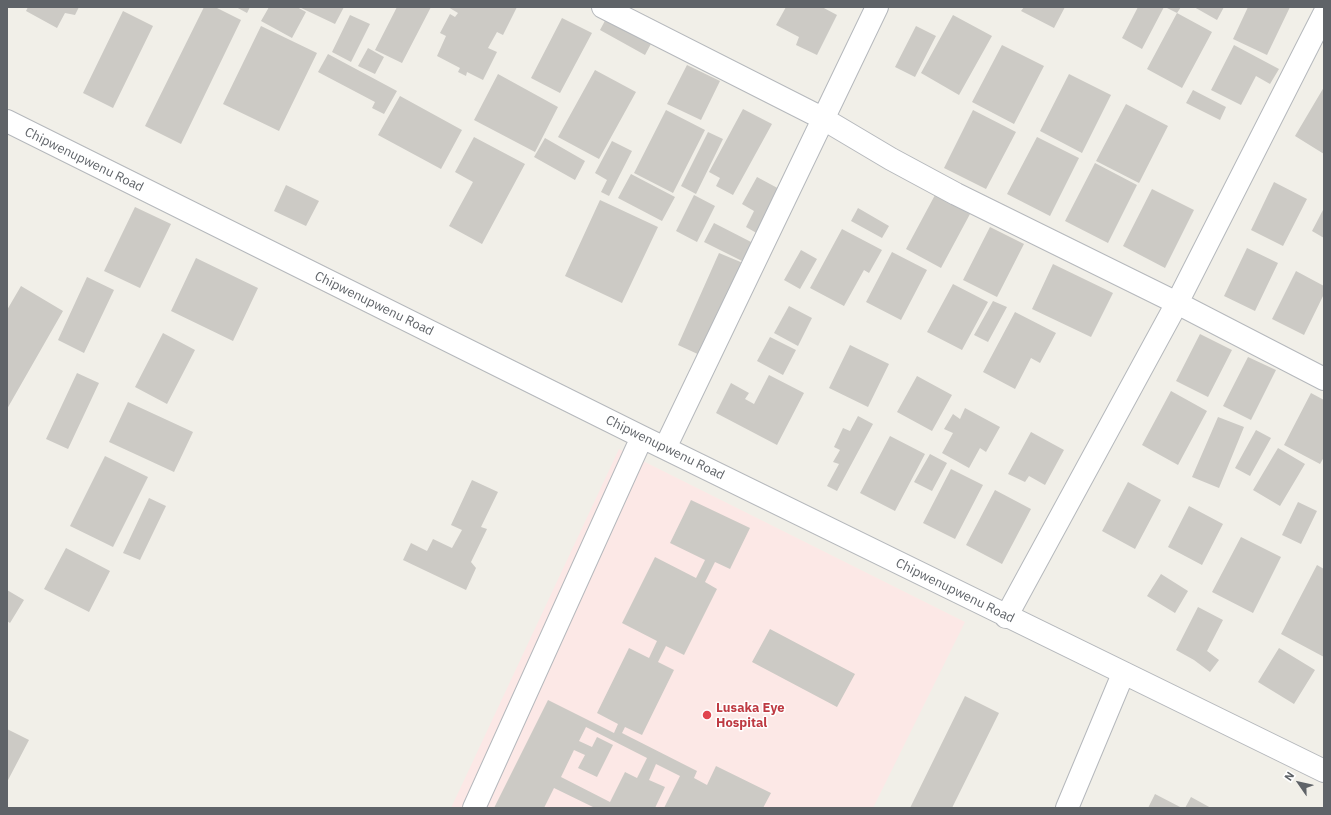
<!DOCTYPE html>
<html>
<head>
<meta charset="utf-8">
<style>
  body { margin:0 }
  #map { position:relative; width:1331px; height:815px; overflow:hidden; background:#f1efe8; font-family:"IBM Plex Sans",sans-serif }
  canvas { display:block }
  .frame { position:absolute; inset:0; border:8px solid #5f6368; pointer-events:none }
  .north { position:absolute; left:1279px; top:763px; width:40px; height:40px; -webkit-text-stroke:3px #fff; paint-order:stroke; rotate:304deg; font-size:11px; font-weight:700; line-height:16px; text-align:center; color:#5f6368 }
  .north::after { content:''; display:block; margin:auto; width:14px; height:18px; background:#5f6368; clip-path:polygon(50% 0,100% 100%,50% 72%,0 100%) }
</style>
</head>
<body>
<div id="map">
<canvas width="1331" height="815"></canvas>
<div class="frame"></div>
<div class="north">N</div>
</div>
<script>
const g = document.querySelector('canvas').getContext('2d');
g.lineJoin = 'round';
function fillPath(path, color) {
  g.fillStyle = color;
  g.fill(path, 'evenodd');
}
function toPath(rows) {
  const path = new Path2D();
  for (const r of rows) {
    path.moveTo(r[0], r[1]);
    for (let i = 2; i < r.length; i += 2) path.lineTo(r[i], r[i + 1]);
  }
  return path;
}
function stroke(path, color, width, dash) {
  g.strokeStyle = color;
  g.lineWidth = width;
  g.lineCap = dash ? 'butt' : 'round';
  g.setLineDash(dash || []);
  g.stroke(path);
}
function drawText(font, color, halo, rows, align = 'center') {
  g.font = font + ' "IBM Plex Sans",sans-serif';
  g.lineWidth = 3;
  g.setLineDash([]);
  g.textBaseline = 'middle';
  g.strokeStyle = halo;
  g.fillStyle = color;
  for (const [text, x, y, turn = 0] of rows) {
    g.save();
    g.translate(x, y);
    g.rotate((+turn || 0) * Math.PI / 180);
    g.textAlign = isNaN(turn) ? turn : align;
    if (halo) g.strokeText(text, 0, 0);
    g.fillText(text, 0, 0);
    g.restore();
  }
}
const medical = toPath([
  [619,449,965,622,873,808,451,808]
]);
const building = toPath([
  [28,7,79,7,75,15,65,13,57,28,26,11],
  [204,7,215,7,241,20,181,144,145,126],
  [236,7,250,7,247,13],
  [269,7,297,7,306,12,292,38,261,21],
  [299,7,344,7,335,24],
  [397,7,431,7,402,63,375,50],
  [448,7,517,7,503,35,497,32,488,48,497,52,483,80,467,72,466,76,458,72,460,68,437,56,446,36,440,33,450,14,455,17,458,13],
  [786,7,822,7,837,15,817,55,796,45,799,37,776,25],
  [1024,7,1065,7,1054,28,1021,11],
  [1138,7,1164,7,1142,49,1122,38],
  [1165,7,1181,7,1177,13],
  [1194,7,1224,7,1217,20],
  [1248,7,1290,7,1267,55,1233,39],
  [123,11,153,26,113,108,83,93],
  [1177,13,1212,32,1182,88,1147,69],
  [350,15,370,24,351,62,332,52],
  [953,15,992,36,959,95,921,73],
  [607,17,652,42,645,55,600,30],
  [562,18,592,33,560,93,531,78],
  [261,26,317,53,279,131,223,104],
  [916,26,936,36,915,77,895,67],
  [1002,45,1044,66,1014,124,972,102],
  [1234,45,1279,69,1270,84,1256,76,1241,105,1211,90],
  [368,48,384,57,375,74,358,66],
  [328,54,397,91,384,114,372,108,375,102,318,72],
  [687,65,720,81,701,120,667,104],
  [595,70,636,92,599,159,558,137],
  [498,74,558,107,535,152,474,120],
  [1069,74,1111,95,1082,153,1040,131],
  [1324,87,1324,154,1295,136],
  [1193,90,1226,107,1220,120,1186,103],
  [400,96,462,130,441,169,378,135],
  [1126,104,1168,126,1139,183,1096,161],
  [743,109,772,124,733,195,716,186,720,178,709,172],
  [666,110,705,130,673,193,634,173],
  [973,110,1016,132,986,189,944,168],
  [708,132,723,139,696,194,681,186],
  [474,137,525,164,482,244,449,226,473,182,455,172],
  [1037,137,1079,158,1050,216,1007,194],
  [545,138,585,161,575,180,534,157],
  [612,141,632,151,609,196,601,192,607,180,595,173],
  [1095,163,1137,185,1108,243,1065,221],
  [631,174,675,197,662,221,618,198],
  [757,177,783,191,760,235,746,227,754,211,742,204],
  [1274,182,1307,199,1283,246,1251,230],
  [286,185,319,201,306,226,274,211],
  [1152,189,1194,210,1165,268,1123,246],
  [694,195,715,206,697,242,676,231],
  [935,195,970,214,941,268,906,249],
  [600,200,658,227,622,303,565,276],
  [135,207,171,224,140,288,104,271],
  [858,208,889,226,882,238,851,221],
  [1324,208,1324,238,1312,231],
  [714,223,753,243,742,261,704,242],
  [990,227,1024,244,997,297,963,280],
  [842,229,882,250,869,273,864,270,844,306,810,288],
  [1247,248,1278,263,1255,311,1224,296],
  [801,250,817,259,800,289,784,280],
  [892,252,927,270,901,320,866,302],
  [719,253,743,263,702,356,678,345],
  [196,258,258,288,233,341,171,311],
  [1053,264,1113,293,1091,337,1032,309],
  [1296,271,1324,286,1324,294,1304,335,1272,319],
  [87,277,114,290,84,353,58,340],
  [953,284,988,302,962,350,927,332],
  [21,286,63,311,7,409,7,310],
  [993,301,1007,307,988,342,974,335],
  [789,306,812,318,798,346,774,333],
  [1015,312,1056,333,1040,363,1031,358,1015,389,983,372],
  [163,333,195,350,167,404,135,387],
  [1200,334,1232,350,1208,397,1176,381],
  [770,337,796,350,783,375,757,361],
  [850,345,889,364,868,407,829,388],
  [1248,357,1276,370,1251,420,1223,406],
  [77,373,99,383,68,449,46,439],
  [769,375,804,393,777,445,716,413,731,383,749,393,745,399,754,404],
  [917,376,952,395,932,431,897,412],
  [1171,391,1207,411,1178,465,1142,445],
  [1311,393,1324,400,1324,457,1320,464,1284,445],
  [128,402,193,432,174,472,109,442],
  [965,408,1000,427,986,452,980,448,969,468,942,453,953,433,944,429,953,414,960,419],
  [858,416,873,424,837,491,827,486,839,464,833,462,840,450,834,447,843,428,850,431],
  [1218,417,1244,427,1219,488,1192,477],
  [1256,430,1271,438,1250,476,1235,468],
  [1031,432,1064,450,1045,485,1029,476,1025,482,1008,474],
  [890,436,925,454,895,511,860,493],
  [1278,448,1305,464,1280,506,1253,490],
  [930,454,947,463,932,491,914,482],
  [105,456,148,477,113,547,70,526],
  [951,469,983,485,955,539,923,523],
  [472,480,498,492,481,527,487,529,471,562,476,568,466,590,403,560,411,543,427,551,433,539,452,548,462,530,451,525],
  [1128,482,1161,500,1135,549,1102,531],
  [995,490,1031,509,1002,564,966,545],
  [149,498,166,506,140,560,123,553],
  [691,500,750,528,730,569,715,562,705,582,717,589,684,655,666,646,658,662,674,670,642,735,625,727,622,733,697,771,694,778,707,785,716,766,771,793,763,808,664,808,680,776,656,764,649,780,665,787,655,808,595,808,554,788,544,808,494,808,548,700,614,733,618,724,597,713,629,648,649,658,657,641,622,623,655,557,696,578,705,560,670,543],
  [586,727,647,758,637,778,625,772,610,802,561,777,574,750,585,755,578,768,597,777,613,745,597,737,592,747,579,741],
  [1298,502,1317,511,1301,544,1282,535],
  [1189,506,1223,524,1202,565,1168,547],
  [1241,537,1281,557,1253,613,1212,592],
  [66,548,110,571,89,612,44,589],
  [1317,565,1324,569,1324,657,1281,634],
  [1161,574,1188,591,1175,613,1147,596],
  [7,590,24,600,10,623,7,621],
  [1198,607,1223,620,1207,651,1219,660,1210,672,1194,660,1176,650],
  [770,629,855,674,837,707,752,662],
  [1279,648,1315,670,1294,704,1258,682],
  [965,696,999,713,952,808,910,808],
  [7,729,29,740,7,782],
  [1155,794,1182,808,1148,808],
  [1191,797,1211,808,1185,808]
]);
const minor = toPath([
  [603,7,822,118,891,159,956,194,1177,303,1324,379],
  [7,121,642,437,1324,771],
  [665,448,877,7],
  [1006,617,1177,303,1324,14],
  [474,808,642,437],
  [1067,808,1123,674]
]);
const markers = [
  [707,715,5,"#e0444e"]
];
const streetNames = [
  ["Chipwenupwenu Road",84,160,26],
  ["Chipwenupwenu Road",374,304,26],
  ["Chipwenupwenu Road",665,448,26],
  ["Chipwenupwenu Road",955,591,26]
];
const healthNames = [
  ["Lusaka Eye",716,708],
  ["Hospital",716,723]
];
fillPath(medical, '#fce8e6');
fillPath(building, '#cccac5');
stroke(minor, '#b5b8bc', 24);
stroke(minor, '#fff', 22);
for (const [x, y, r, color] of markers) {
  const dot = new Path2D();
  dot.arc(x, y, r, 0, 2 * Math.PI);
  g.fillStyle = color;
  g.fill(dot);
  stroke(dot, '#fff', 1.5);
}
drawText('13px', '#5f6368', '#fff', streetNames);
drawText('bold 13px', '#be3a42', '#fff', healthNames, 'left');
</script>
</body>
</html>
